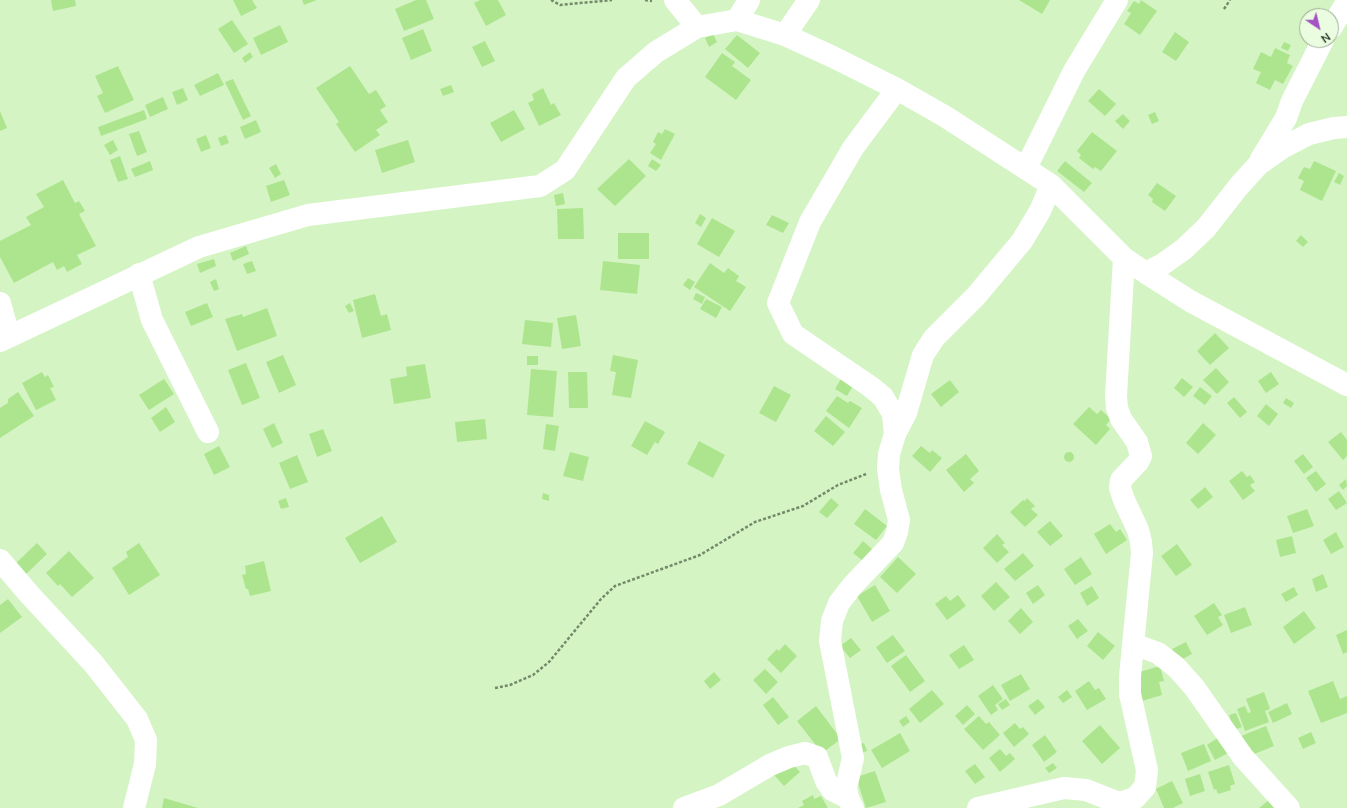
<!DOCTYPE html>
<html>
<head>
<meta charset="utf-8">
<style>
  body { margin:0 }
  #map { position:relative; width:1347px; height:808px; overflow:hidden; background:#d4f4c4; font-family:"Nunito Sans",sans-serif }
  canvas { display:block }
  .north { position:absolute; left:1299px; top:8px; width:40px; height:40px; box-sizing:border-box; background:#eafde0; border:1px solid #99a991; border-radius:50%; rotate:145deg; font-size:11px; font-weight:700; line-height:16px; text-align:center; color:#202c1a }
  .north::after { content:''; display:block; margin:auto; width:14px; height:18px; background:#a453c4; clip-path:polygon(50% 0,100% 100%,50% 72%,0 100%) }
</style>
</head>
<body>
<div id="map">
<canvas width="1347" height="808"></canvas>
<div class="north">N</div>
</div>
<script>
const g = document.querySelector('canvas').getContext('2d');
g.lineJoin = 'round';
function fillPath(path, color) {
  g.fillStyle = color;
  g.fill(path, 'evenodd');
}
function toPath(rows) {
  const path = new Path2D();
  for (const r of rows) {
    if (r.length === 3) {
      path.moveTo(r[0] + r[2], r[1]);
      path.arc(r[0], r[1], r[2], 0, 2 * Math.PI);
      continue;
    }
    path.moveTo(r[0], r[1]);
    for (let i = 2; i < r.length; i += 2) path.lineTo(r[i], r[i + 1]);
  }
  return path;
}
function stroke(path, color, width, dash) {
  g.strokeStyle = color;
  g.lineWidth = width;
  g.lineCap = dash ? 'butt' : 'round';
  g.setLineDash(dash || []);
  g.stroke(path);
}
const building = toPath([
  [51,0,75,0,76,6,53,11],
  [233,0,252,0,257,8,241,16],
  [302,0,317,0,304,5],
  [416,0,426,0,434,19,404,31,395,9],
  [480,0,498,0,506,15,486,26,474,3],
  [1019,0,1050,0,1042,14],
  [1141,0,1157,11,1140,35,1124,24,1131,13,1127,11,1134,1,1139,4],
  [232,20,248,44,234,53,218,29],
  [280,25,288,42,261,55,253,38],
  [423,29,432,51,411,60,402,38],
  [1175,32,1189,42,1176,61,1162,52],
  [713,34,717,42,709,47,705,38],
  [737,35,760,53,748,68,725,49],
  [485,41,495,61,482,67,472,47],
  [1284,42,1291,45,1288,51,1281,48],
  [1275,48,1290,55,1287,63,1293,66,1283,84,1275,80,1270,90,1256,83,1261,72,1253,69,1261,52,1271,57],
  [250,52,253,57,245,63,242,58],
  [722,53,735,62,732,66,751,80,736,100,705,77],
  [118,66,134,100,105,113,97,96,103,93,95,76],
  [350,66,369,94,376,90,386,106,380,110,388,122,376,130,380,135,355,152,336,124,339,122,316,88],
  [218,73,224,85,200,96,194,85],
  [233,79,251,116,243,120,225,82],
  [451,85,454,92,443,96,440,89],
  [183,88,188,100,177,105,172,92],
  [543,88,551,105,554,103,561,115,539,126,528,103,534,100,532,94],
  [1099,89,1116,104,1105,116,1088,101],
  [163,97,168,109,150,117,145,105],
  [144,110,147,119,101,136,98,127],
  [514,110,525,129,501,142,490,123],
  [0,111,7,128,0,131],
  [1155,112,1159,121,1152,124,1148,115],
  [1123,114,1130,121,1123,129,1115,121],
  [256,120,261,132,245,139,240,127],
  [665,129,675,134,661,160,650,153,656,144,653,142,658,132,662,134],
  [139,131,147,152,137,156,129,134],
  [1092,132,1117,151,1101,171,1095,167,1093,169,1079,158,1081,155,1077,151],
  [206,135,211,148,201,152,196,139],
  [226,135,229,143,221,146,218,138],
  [113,140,118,150,110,155,104,145],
  [408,140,415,162,382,173,375,150],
  [120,156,128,179,118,182,110,160],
  [629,159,646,176,615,206,597,189],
  [652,159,661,165,656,171,648,166],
  [150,161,153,170,135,177,131,169],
  [1065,161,1092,183,1084,192,1057,171],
  [1314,161,1336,171,1322,201,1300,190,1304,181,1298,178,1304,167,1310,169],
  [276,164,281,174,275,178,269,168],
  [1339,173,1344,176,1340,185,1334,182],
  [63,180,75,203,79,201,85,211,79,214,96,246,77,255,82,264,67,272,64,266,57,270,53,262,14,283,0,257,0,241,31,225,26,217,44,207,36,194],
  [284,180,290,195,271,202,266,186],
  [1157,183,1176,196,1165,211,1152,202,1153,199,1148,195],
  [563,193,565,204,556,206,554,195],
  [583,208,584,239,558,239,557,209],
  [700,214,706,218,701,227,695,223],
  [772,215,789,223,783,233,766,225],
  [712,218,735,231,719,257,697,244],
  [618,233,649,233,649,259,618,259],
  [1301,235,1308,242,1303,247,1296,241],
  [246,246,249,254,233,261,230,253],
  [214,259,216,266,200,273,197,264],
  [252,261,256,271,247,274,243,264],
  [603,261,640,265,637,294,600,290],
  [710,263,724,273,728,268,739,276,736,281,746,287,730,311,694,287],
  [688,278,695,282,690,290,683,285],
  [216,279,219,289,214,291,210,282],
  [696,293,705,297,702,304,693,299],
  [375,294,381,316,387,314,391,330,362,338,353,300],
  [706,299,722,307,716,318,700,309],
  [207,303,213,317,191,326,185,312],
  [350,303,354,311,349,313,345,306],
  [267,308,277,336,237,351,225,319,242,314,243,317],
  [576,315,581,346,562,349,557,318],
  [525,320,553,323,551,347,522,344],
  [1215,333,1229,348,1210,365,1197,351],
  [283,355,296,385,279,393,266,362],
  [613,355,638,360,631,398,612,395,616,372,610,371],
  [527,356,538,356,538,365,527,365],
  [246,363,260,398,242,405,228,370],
  [425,364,431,398,394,404,390,379,407,376,406,367],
  [1216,368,1229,382,1217,394,1203,380],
  [531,369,557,371,553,417,527,415],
  [42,372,45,377,48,375,54,387,50,388,56,400,36,410,22,383],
  [568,372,587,372,588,408,569,408],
  [1271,372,1279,384,1266,393,1258,381],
  [842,377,854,384,847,396,835,389],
  [1182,378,1193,387,1184,397,1174,388],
  [164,379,174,394,149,410,139,395],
  [950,380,959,392,941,407,931,394],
  [774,386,791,395,776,422,759,413],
  [1200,387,1212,396,1205,405,1193,396],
  [18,392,34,416,0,438,0,408,8,403,8,399],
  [837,396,848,403,850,401,862,408,849,428,826,411],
  [1234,397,1247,412,1240,418,1227,403],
  [1286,398,1294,403,1291,408,1283,403],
  [1266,404,1278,414,1269,426,1257,416],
  [166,407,175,422,160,432,151,418],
  [1089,407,1097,414,1101,410,1111,419,1106,425,1110,429,1096,445,1073,424],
  [826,416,845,432,833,446,814,431],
  [485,419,487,439,457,442,455,422],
  [645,421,665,432,658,444,655,442,647,455,631,446],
  [274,423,283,443,272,448,263,429],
  [1203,423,1216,435,1198,454,1186,443],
  [546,424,559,426,555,451,543,449],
  [323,429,332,451,317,457,309,434],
  [1341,432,1347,440,1347,456,1343,460,1328,442],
  [699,441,725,455,713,478,687,464],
  [219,446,230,467,214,475,204,454],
  [921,446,930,453,932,450,942,458,930,472,912,456],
  [570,452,589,457,583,481,563,476],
  [1069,457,5],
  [966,454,979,471,970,479,974,483,964,492,946,470],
  [1303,454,1313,467,1304,474,1294,461],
  [297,455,308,482,290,489,279,463],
  [1242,471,1247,477,1250,475,1255,482,1250,485,1255,491,1243,500,1229,481],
  [1316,471,1326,484,1316,492,1306,478],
  [1346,479,1347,486,1343,490,1339,485],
  [1205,487,1213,497,1198,509,1190,500],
  [1339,491,1347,503,1336,510,1328,499],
  [543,493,549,495,549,501,542,499],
  [286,498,289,507,281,509,278,501],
  [831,498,839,505,827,518,819,512],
  [1027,498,1035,506,1031,509,1038,515,1025,527,1010,512,1023,500,1025,501],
  [865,509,887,526,876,540,854,524],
  [1307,509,1314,526,1293,533,1287,516],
  [382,516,397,542,360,563,345,538],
  [1050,521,1063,536,1050,546,1037,532],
  [1110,524,1116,532,1120,529,1127,540,1106,554,1094,534],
  [1336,532,1344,547,1331,554,1323,540],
  [997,534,1005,543,1002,545,1009,552,997,563,983,548],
  [1292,536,1296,553,1280,557,1276,540],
  [863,541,872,549,863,561,853,553],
  [37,543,47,554,24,576,14,565],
  [139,543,160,575,129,595,112,568,128,557,126,552],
  [1177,544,1192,565,1176,576,1161,556],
  [69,551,94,578,72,597,60,584,58,586,46,573],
  [1023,553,1034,566,1015,581,1004,569],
  [898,557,916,574,897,593,880,577],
  [1081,557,1092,574,1075,585,1064,569],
  [264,561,271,591,250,596,248,589,246,589,242,575,246,574,245,566],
  [1323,574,1328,587,1316,592,1312,579],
  [996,582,1010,597,994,611,981,596],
  [875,585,890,611,872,622,857,596],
  [1038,585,1045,595,1033,604,1026,593],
  [1092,586,1099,598,1087,606,1080,593],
  [1294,587,1298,595,1286,602,1281,594],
  [958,595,966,606,947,620,935,604,946,596,950,601],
  [8,599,22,617,0,633,0,605],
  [1214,603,1222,615,1218,617,1223,625,1207,635,1194,616],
  [1245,607,1252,625,1231,633,1224,615],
  [1021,608,1033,622,1020,634,1008,621],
  [1304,611,1316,628,1294,644,1283,627],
  [1078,619,1088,631,1077,639,1068,626],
  [1347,630,1347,652,1343,654,1336,635],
  [1098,632,1115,646,1103,660,1087,646],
  [893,635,905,651,887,663,876,647],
  [851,638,861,650,850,658,840,646],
  [1186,642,1192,654,1179,661,1172,649],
  [785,644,797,656,781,673,767,659,777,649,779,651],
  [964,645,974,660,959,669,949,655],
  [906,655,925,681,910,692,891,666],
  [1160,666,1164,681,1159,682,1162,695,1142,701,1136,673],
  [765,669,778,682,766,694,753,680],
  [714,672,721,680,710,689,704,681],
  [1021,674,1030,689,1010,701,1001,685],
  [1089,681,1095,690,1099,688,1106,699,1087,710,1075,691],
  [1333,681,1340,699,1347,696,1347,713,1321,723,1308,691],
  [993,685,1003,699,995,705,998,710,991,715,978,696],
  [932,690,944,704,920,723,909,709],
  [1067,690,1072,697,1063,703,1058,697],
  [1264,692,1270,709,1265,711,1269,722,1245,731,1237,709,1245,706,1248,713,1251,712,1246,699],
  [773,697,789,717,778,725,763,705],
  [1006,699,1010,705,1002,710,998,704],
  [1038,699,1045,707,1035,715,1028,706],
  [1287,703,1292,714,1273,723,1268,712],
  [967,705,975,714,963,725,955,716],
  [816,706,841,739,822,753,797,721],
  [1236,713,1242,727,1234,730,1229,715],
  [906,716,910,722,903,727,899,721],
  [979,716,986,724,989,722,1000,735,983,750,964,729],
  [1015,723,1020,729,1023,727,1029,734,1014,747,1003,733],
  [1100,725,1120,748,1102,764,1082,741],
  [1266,726,1274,746,1249,756,1241,736],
  [1311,732,1316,743,1303,749,1298,738],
  [900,733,910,751,882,768,871,750],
  [1045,735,1057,752,1044,762,1032,745],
  [1219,737,1228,753,1215,760,1207,745],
  [864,743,867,751,860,753,857,745],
  [1204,744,1211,761,1188,771,1181,753],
  [1000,749,1006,756,1010,753,1015,759,1000,772,989,758],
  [790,761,800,772,784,786,774,775],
  [1053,763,1057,768,1049,773,1045,768],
  [975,764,985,777,975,784,965,771],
  [1229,765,1235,784,1230,786,1231,790,1218,794,1216,789,1214,790,1208,772],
  [875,771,886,802,866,808,856,777],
  [1200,774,1205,791,1190,796,1185,779],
  [1172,781,1183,803,1173,808,1164,808,1156,789],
  [813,795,814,799,821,796,828,808,798,808,804,805,802,801],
  [164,798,198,808,162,808],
  [1270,799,1277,808,1259,808]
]);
const path = toPath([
  [551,0,560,5,612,0],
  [645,0,652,1],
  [1224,9,1230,0],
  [495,688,510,685,533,675,549,662,601,599,615,586,700,555,755,522,803,506,838,485,866,474]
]);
const minor = toPath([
  [675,0,697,27],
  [737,20,749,0],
  [1331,28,1347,2],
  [785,35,809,0],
  [1261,159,1286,118,1292,101,1323,40],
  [1026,168,1074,71,1117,0],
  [1146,273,1163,264,1184,249,1206,228,1239,186,1258,165,1282,148,1309,134,1334,128,1347,127],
  [139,274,152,320,208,432],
  [0,303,9,336],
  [0,341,199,247,308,215,540,186,565,170,626,78,656,52,697,27,737,20,785,35,833,57,897,89,946,117,1051,185,1124,258,1146,273,1190,301,1347,385],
  [895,434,906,413,923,355,934,338,976,296,1022,241,1040,211,1051,185],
  [0,560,29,594,93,663,137,719,146,740,145,764,134,808],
  [1133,644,1158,653,1176,667,1194,687,1243,757,1289,808],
  [684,808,719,795,770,765,789,757,805,753,817,757,826,781,832,790,848,798],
  [853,808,848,798,846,788,853,758,830,641,832,621,839,603,853,585,893,543,897,532,899,520,891,490,888,469,889,454,895,434,893,414,883,397,871,387,793,334,778,303,810,222,853,148,897,89],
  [978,808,1064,788,1086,790,1119,803,1135,798,1145,787,1147,770,1130,694,1130,676,1142,553,1141,542,1138,530,1124,500,1120,488,1121,480,1138,462,1141,456,1137,442,1121,419,1117,408,1116,396,1124,258]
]);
fillPath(building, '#ade58e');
stroke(path, '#748969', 2.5, [3, 2]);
stroke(minor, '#fff', 22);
</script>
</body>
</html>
